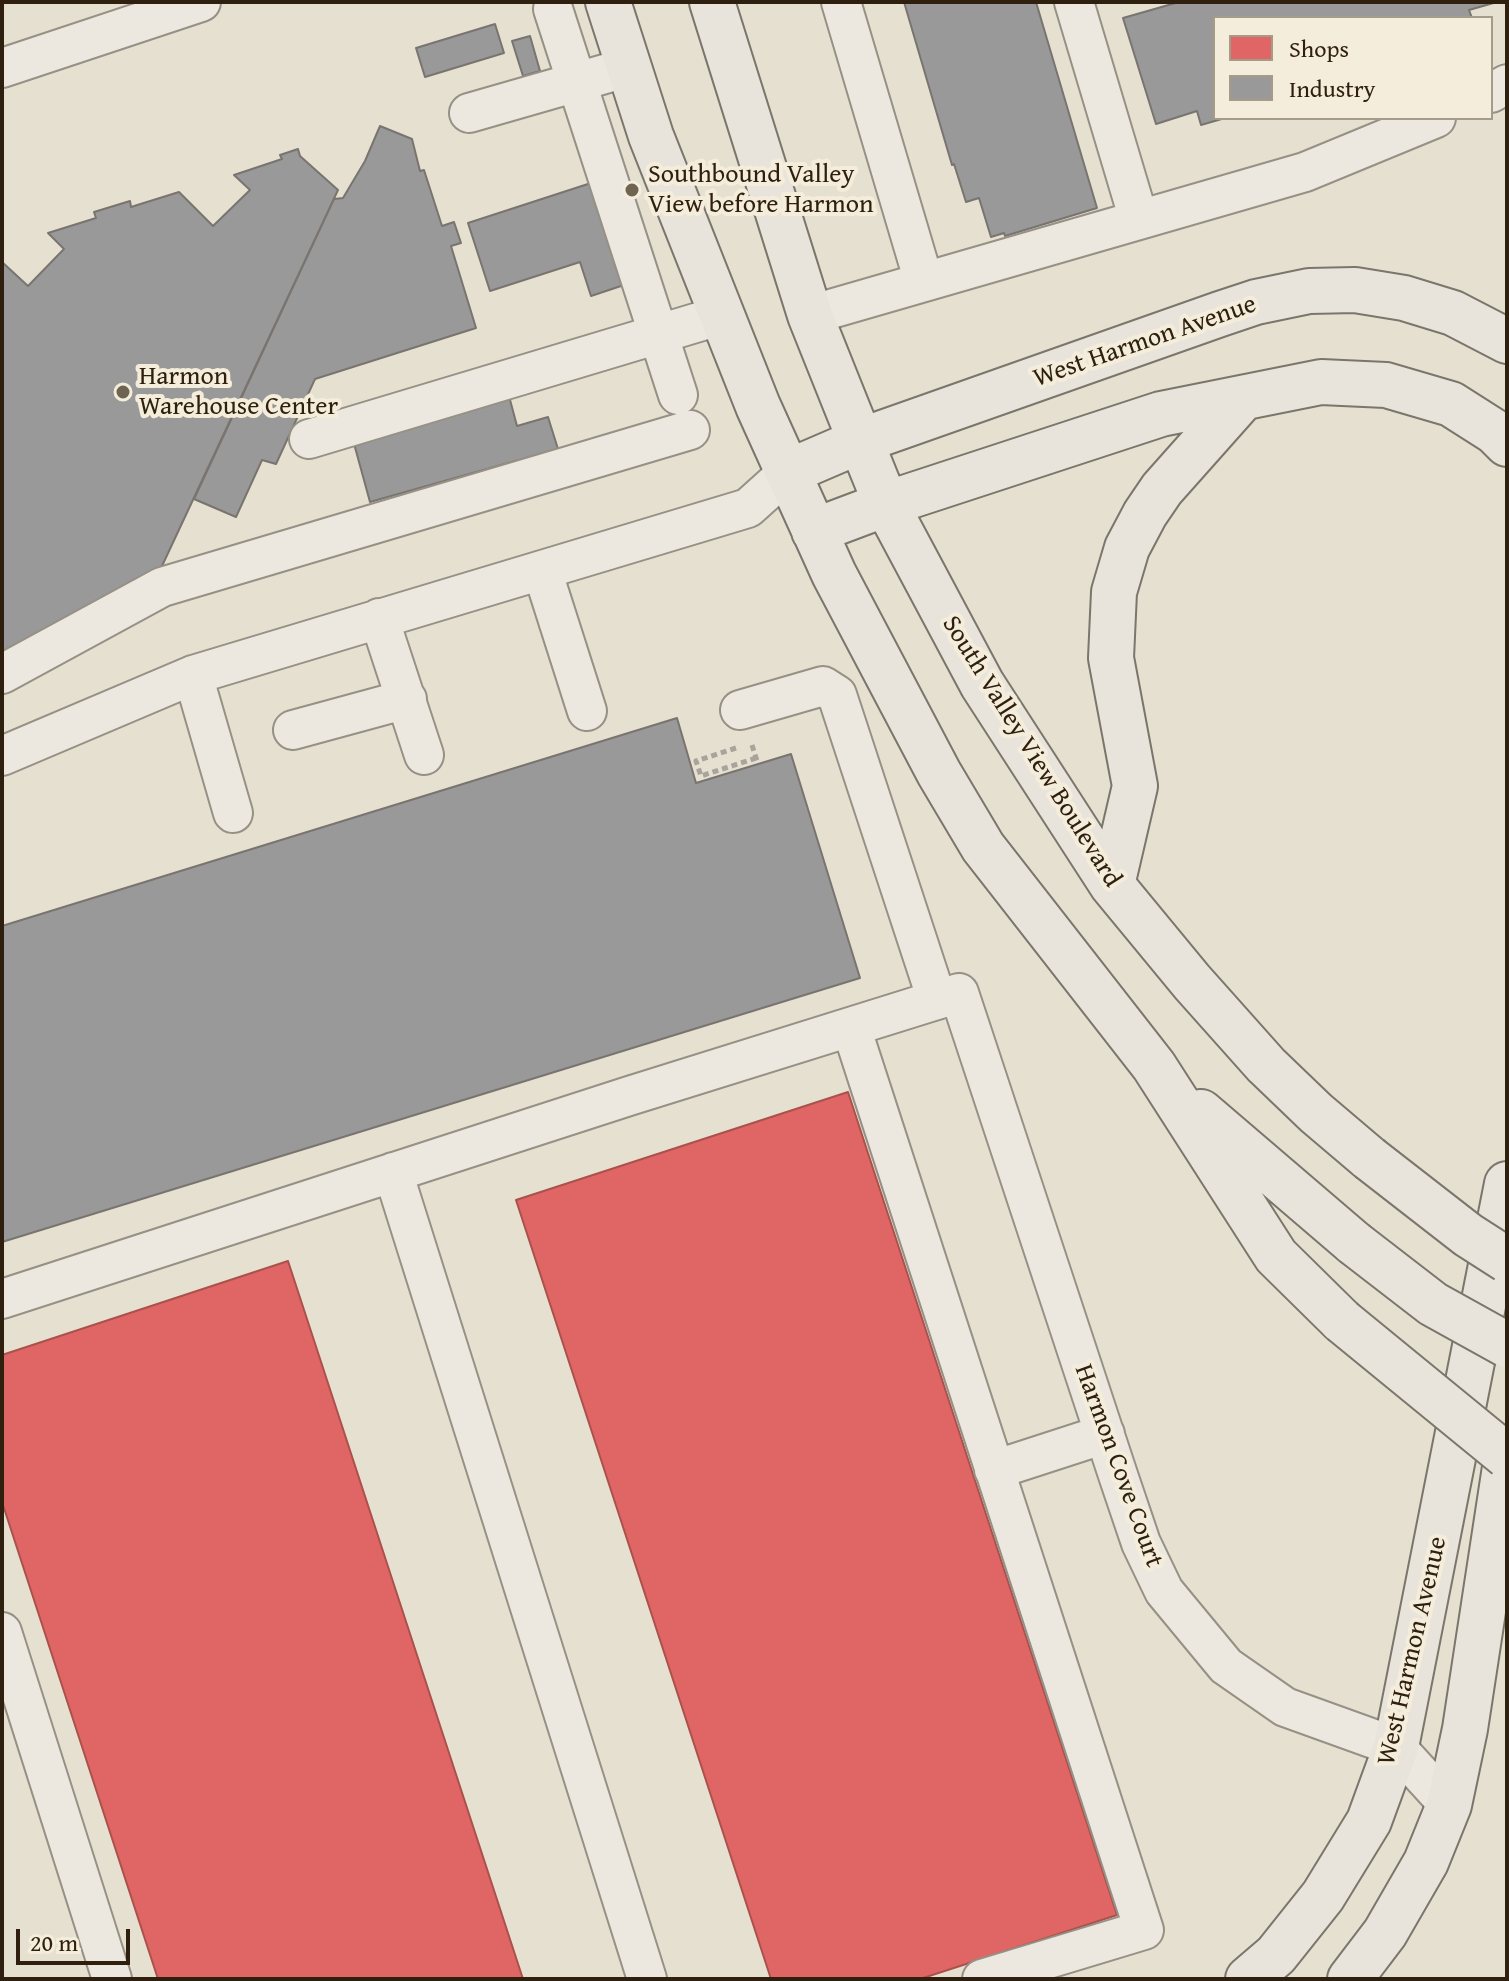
<!DOCTYPE html>
<html>
<head>
<meta charset="utf-8">
<style>
  body { margin:0 }
  #map { position:relative; width:1509px; height:1981px; overflow:hidden; background:#e6e0d1; font-family:"Gentium Book Plus",serif }
  canvas { display:block }
  .frame { position:absolute; inset:0; border:4px solid #2f1f0e; pointer-events:none }
  .legend { position:absolute; left:1213px; top:16px; width:280px; height:104px; box-sizing:border-box; background:#f5eddb; border:2px solid #a69b89; margin:0; padding:10px 14px; list-style:none; font-size:24px; color:#2f1f0e }
  .legend li { display:flex; align-items:center; gap:16px; height:40px }
  .legend b { width:40px; border:2px solid #a69b89 }
  .scale { position:absolute; left:16px; top:1929px; width:114px; height:36px; box-sizing:border-box; border:4px solid #2f1f0e; border-top:0; padding-left:10px; font-size:24px; line-height:28px; white-space:nowrap; color:#2f1f0e; -webkit-text-stroke:6px #f5eddb; paint-order:stroke }
</style>
</head>
<body>
<div id="map">
<canvas width="1509" height="1981"></canvas>
<div class="frame"></div>
<ul class="legend">
<li><b style="height:22px;background:#e06666"></b>Shops</li>
<li><b style="height:22px;background:#999"></b>Industry</li>
</ul>
<div class="scale">20 m</div>
</div>
<script>
const g = document.querySelector('canvas').getContext('2d');
g.lineJoin = 'round';
function fillPath(path, color) {
  g.fillStyle = color;
  g.fill(path, 'evenodd');
}
function toPath(rows) {
  const path = new Path2D();
  for (const r of rows) {
    path.moveTo(r[0], r[1]);
    for (let i = 2; i < r.length; i += 2) path.lineTo(r[i], r[i + 1]);
  }
  return path;
}
function stroke(path, color, width, dash) {
  g.strokeStyle = color;
  g.lineWidth = width;
  g.lineCap = dash ? 'butt' : 'round';
  g.setLineDash(dash || []);
  g.stroke(path);
}
function drawText(font, color, halo, rows, align = 'center') {
  g.font = font + ' "Gentium Book Plus",serif';
  g.lineWidth = 8;
  g.setLineDash([]);
  g.textBaseline = 'middle';
  g.strokeStyle = halo;
  g.fillStyle = color;
  for (const [text, x, y, turn = 0] of rows) {
    g.save();
    g.translate(x, y);
    g.rotate((+turn || 0) * Math.PI / 180);
    g.textAlign = isNaN(turn) ? turn : align;
    if (halo) g.strokeText(text, 0, 0);
    g.fillText(text, 0, 0);
    g.restore();
  }
}
const shops = toPath([
  [848,1092,1117,1915,920,1979,771,1979,516,1200,848,1092],
  [288,1261,523,1979,158,1979,2,1502,2,1355,288,1261]
]);
const industry = toPath([
  [904,2,1036,2,1097,208,1005,236,1004,233,991,237,979,198,966,202,954,164,952,165,904,2],
  [1179,2,1497,2,1469,10,1472,18,1215,18,1215,118,1225,118,1201,125,1197,111,1156,124,1123,18,1179,2],
  [495,24,504,53,425,77,416,48,495,24],
  [530,36,540,71,523,76,512,41,530,36],
  [380,126,412,139,420,171,424,170,442,226,454,222,461,243,451,246,476,328,315,379,276,464,262,460,236,517,194,499,334,199,343,198,365,161,380,126],
  [298,149,300,156,338,190,162,566,2,654,2,262,28,286,64,249,48,233,96,218,94,212,130,201,131,207,179,192,213,226,250,190,234,175,282,159,280,155,298,149],
  [591,183,624,285,591,296,580,262,490,291,468,223,591,183],
  [509,396,517,426,548,417,558,449,370,502,353,440,509,396],
  [677,718,696,783,791,754,860,978,2,1242,2,926,677,718]
]);
const path = toPath([
  [752,745,758,764],
  [736,748,696,761,701,776,756,758]
]);
const minor = toPath([
  [841,2,924,282],
  [1074,2,1139,220],
  [553,9,678,395],
  [2,68,201,2],
  [1491,93,1507,84],
  [469,113,629,67],
  [810,315,1305,172,1436,118],
  [309,439,722,315],
  [542,570,587,711],
  [379,618,424,755],
  [2,674,162,587,690,430],
  [193,675,233,813],
  [740,710,823,686,837,695,937,1000],
  [293,730,407,699],
  [2,756,193,675,748,508,788,472],
  [851,1027,1144,1930,982,1979],
  [393,1172,647,1979],
  [2,1299,629,1096,959,993,1118,1475,1141,1543,1164,1591,1226,1666,1285,1707,1396,1747,1449,1805],
  [994,1470,1105,1434],
  [2,1632,112,1979]
]);
const major = toPath([
  [608,2,651,136,758,406,834,574,939,773,983,847,1154,1066,1276,1256,1342,1321],
  [712,2,810,315,848,410,886,504,982,684,1112,885,1192,982,1266,1065,1316,1113,1369,1158],
  [788,472,860,441,1220,314,1256,302,1309,291,1355,290,1404,298,1453,313,1507,341],
  [814,531,886,504,1161,414,1321,382,1386,385,1451,404,1495,432,1507,444],
  [1112,885,1135,786,1111,658,1114,592,1127,548,1145,514,1162,489,1242,399],
  [1201,1112,1354,1243],
  [1248,1979,1276,1955,1323,1896,1369,1821,1396,1747,1507,1184],
  [1350,1979,1385,1933,1426,1862,1449,1805,1465,1729,1507,1454]
]);
const majorBridge = toPath([
  [1369,1158,1468,1235,1507,1260],
  [1354,1243,1433,1304,1507,1345],
  [1342,1321,1507,1456]
]);
const markers = [
  [632,190,8,"#6f6352"],
  [123,392,8,"#6f6352"]
];
const poiNames = [
  ["Southbound Valley",648,175],
  ["View before Harmon",648,205],
  ["Harmon",139,377],
  ["Warehouse Center",139,407]
];
const streetNames = [
  ["West Harmon Avenue",1145,342,-19],
  ["South Valley View Boulevard",1031,752,58],
  ["Harmon Cove Court",1118,1466,70],
  ["West Harmon Avenue",1413,1651,-77]
];
fillPath(shops, '#e06666');
stroke(shops, '#ab514c', 2);
fillPath(industry, '#999');
stroke(industry, '#79746f', 2);
stroke(minor, '#969085', 42);
stroke(major, '#7b766c', 48);
stroke(path, '#a8a49b', 5, [6, 4]);
stroke(minor, '#ece8e0', 38);
stroke(major, '#e9e4db', 44);
stroke(majorBridge, '#7b766c', 48, []);
stroke(majorBridge, '#e9e4db', 44);
for (const [x, y, r, color] of markers) {
  const dot = new Path2D();
  dot.arc(x, y, r, 0, 2 * Math.PI);
  g.fillStyle = color;
  g.fill(dot);
  stroke(dot, '#f5eddb', 3);
}
drawText('26px', '#2f1f0e', '#f5eddb', poiNames, 'left');
drawText('26px', '#2f1f0e', '#f5eddb', streetNames);
</script>
</body>
</html>
